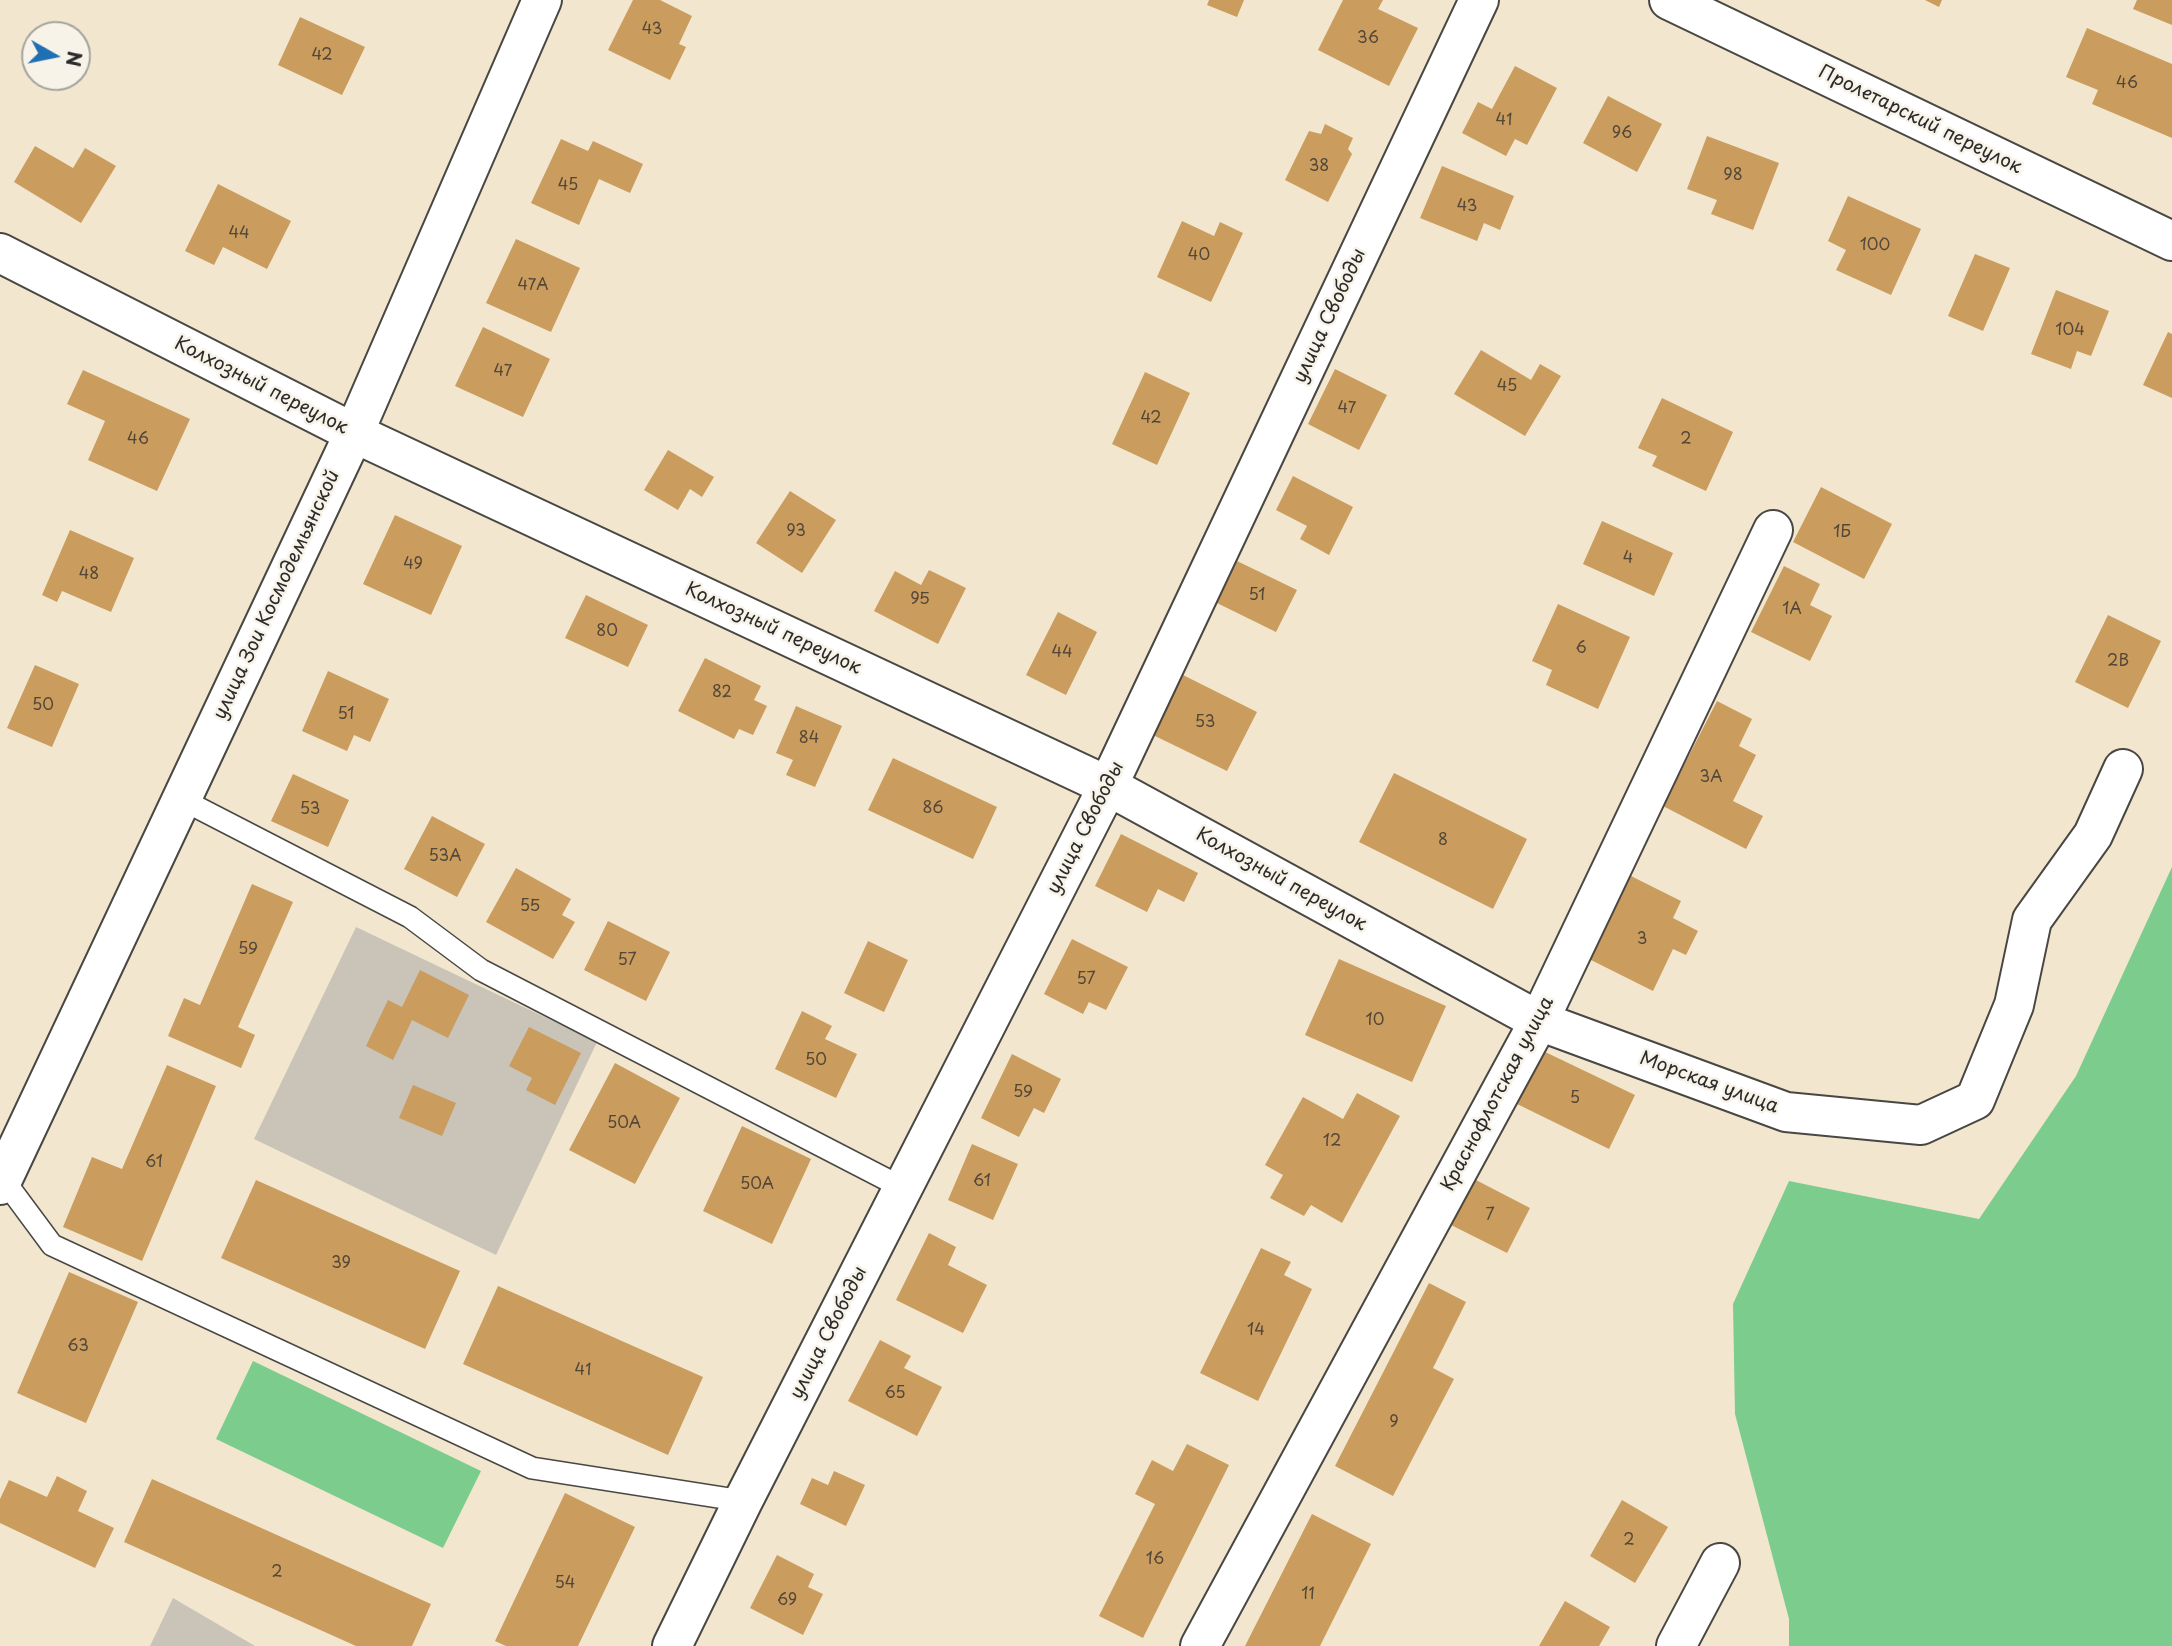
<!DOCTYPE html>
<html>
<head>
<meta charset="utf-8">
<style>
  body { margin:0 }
  #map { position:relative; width:2172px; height:1646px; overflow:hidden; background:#f2e7ce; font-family:"Playpen Sans",sans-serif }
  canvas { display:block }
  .north { position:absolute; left:21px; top:21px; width:70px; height:70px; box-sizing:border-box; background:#f7f3e8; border:2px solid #a5a39c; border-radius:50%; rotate:99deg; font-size:19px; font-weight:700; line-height:28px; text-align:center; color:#2b2b2b }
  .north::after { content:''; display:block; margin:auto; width:24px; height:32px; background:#1f6fb2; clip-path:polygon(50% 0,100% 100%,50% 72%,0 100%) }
</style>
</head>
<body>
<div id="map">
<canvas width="2172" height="1646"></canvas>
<div class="north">N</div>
</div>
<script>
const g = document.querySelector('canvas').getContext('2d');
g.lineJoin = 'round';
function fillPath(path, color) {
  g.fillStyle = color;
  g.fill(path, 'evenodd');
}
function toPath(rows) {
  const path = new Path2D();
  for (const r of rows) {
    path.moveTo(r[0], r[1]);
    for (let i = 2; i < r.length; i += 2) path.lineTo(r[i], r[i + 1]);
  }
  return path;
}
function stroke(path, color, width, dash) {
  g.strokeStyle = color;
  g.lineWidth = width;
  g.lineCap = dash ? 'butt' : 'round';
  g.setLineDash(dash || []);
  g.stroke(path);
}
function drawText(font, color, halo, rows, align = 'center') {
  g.font = font + ' "Playpen Sans",sans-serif';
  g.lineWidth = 5;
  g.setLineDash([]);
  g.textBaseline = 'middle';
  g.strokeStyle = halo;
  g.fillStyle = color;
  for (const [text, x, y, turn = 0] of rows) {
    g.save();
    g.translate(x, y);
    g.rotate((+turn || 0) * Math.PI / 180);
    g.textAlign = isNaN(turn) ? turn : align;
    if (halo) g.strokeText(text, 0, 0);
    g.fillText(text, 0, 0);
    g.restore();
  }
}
const industrial = toPath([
  [356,927,597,1042,496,1255,254,1139],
  [173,1598,255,1646,150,1646]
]);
const green = toPath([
  [2172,867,2172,1646,1789,1646,1789,1619,1735,1414,1733,1304,1789,1181,1979,1219,2076,1076],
  [253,1361,481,1471,443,1548,216,1439]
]);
const building = toPath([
  [633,0,660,0,692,16,679,44,686,47,670,80,608,50],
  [1209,0,1244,0,1237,17,1207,5],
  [1343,0,1383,0,1378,9,1418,28,1389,86,1318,50],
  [1925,0,1942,0,1939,7],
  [2137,0,2172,0,2172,25,2133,9],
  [300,17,365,47,342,95,278,65],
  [2087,28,2172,64,2172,138,2092,104,2098,90,2066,77],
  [1515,66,1557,88,1527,145,1515,139,1506,156,1462,133,1478,102,1492,109],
  [1608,96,1662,124,1637,172,1583,143],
  [1325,124,1353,138,1348,149,1352,154,1328,202,1285,180,1309,131,1321,134],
  [1707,136,1779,163,1753,230,1711,214,1717,200,1687,189],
  [561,139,588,151,593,141,643,164,630,193,599,179,579,225,531,203],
  [35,146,73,168,85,148,116,166,81,223,14,182],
  [1442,166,1514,196,1500,230,1484,223,1477,241,1420,218],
  [218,184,291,221,267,269,223,247,214,265,185,251],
  [1848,196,1921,229,1891,295,1836,270,1846,250,1828,241],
  [1182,221,1214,236,1220,222,1243,233,1211,302,1157,277],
  [516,239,580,268,551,332,486,303],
  [1975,254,2010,268,1983,331,1948,316],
  [2056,290,2109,311,2091,356,2077,351,2071,369,2031,354],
  [483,327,550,359,523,417,455,386],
  [2168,332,2172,334,2172,398,2143,385],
  [1481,350,1531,380,1540,364,1561,376,1525,436,1454,394],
  [1335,369,1387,395,1359,450,1308,424],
  [83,370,190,419,157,491,88,460,105,421,67,404],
  [1145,372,1190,393,1157,465,1112,444],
  [1662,398,1733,432,1706,491,1652,466,1657,456,1638,448],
  [668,450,714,477,702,497,690,489,678,510,644,490],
  [1293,476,1353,507,1329,555,1300,539,1307,526,1276,510],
  [1821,487,1892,524,1864,579,1793,542],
  [790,491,836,520,802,573,756,543],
  [395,515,462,546,431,615,363,584],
  [1602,521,1673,553,1654,596,1583,564],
  [70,530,134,558,111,612,62,591,57,602,42,595],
  [1237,561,1297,590,1276,632,1217,603],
  [1784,566,1820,584,1810,605,1832,616,1810,661,1751,632],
  [929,570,966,588,938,644,874,611,895,571,921,585],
  [586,595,648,625,628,667,565,638],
  [1558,604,1630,637,1598,709,1546,685,1552,670,1532,661],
  [1058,612,1097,632,1066,695,1026,675],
  [2108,615,2161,641,2128,708,2075,682],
  [705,658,761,686,754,700,767,706,753,735,739,729,734,739,678,711],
  [35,665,79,684,52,747,7,728],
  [328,671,389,699,370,742,354,735,347,751,302,731],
  [1183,675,1257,712,1227,771,1153,735],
  [1717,701,1752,719,1739,746,1756,755,1733,801,1763,816,1746,849,1663,806],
  [796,706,842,726,815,787,786,775,793,760,776,753],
  [893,758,997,807,973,859,868,810],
  [1394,773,1527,839,1493,909,1359,842],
  [293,774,349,800,328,847,271,821],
  [432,816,485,844,457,897,404,869],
  [1121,834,1198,873,1184,902,1158,889,1147,912,1095,886],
  [516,868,571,899,562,915,575,922,553,959,486,922],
  [1623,872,1681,901,1673,918,1698,931,1686,955,1673,949,1653,991,1583,956],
  [252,884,293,902,238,1027,255,1035,241,1068,168,1036,184,998,200,1005],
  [608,921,670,952,646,1001,584,970],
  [1072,939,1128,967,1106,1010,1089,1002,1083,1014,1044,994],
  [868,941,908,960,884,1012,844,993],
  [1339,959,1446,1006,1412,1082,1305,1035],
  [420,970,469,995,448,1038,412,1020,393,1060,366,1046,388,1000,402,1007],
  [802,1011,832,1026,825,1039,857,1054,836,1098,775,1069],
  [529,1027,581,1053,555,1105,526,1090,532,1078,509,1066],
  [1541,1050,1635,1095,1609,1149,1515,1103],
  [1012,1054,1061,1079,1044,1113,1034,1108,1019,1137,981,1118],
  [615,1063,680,1098,635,1184,569,1150],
  [167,1065,216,1086,142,1261,63,1227,92,1157,122,1169],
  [413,1085,456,1103,442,1136,399,1118],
  [1357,1093,1400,1116,1342,1223,1311,1205,1304,1216,1270,1198,1283,1175,1265,1165,1303,1097,1343,1119],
  [742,1126,811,1159,772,1244,703,1211],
  [972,1144,1018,1164,993,1220,948,1200],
  [1474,1179,1530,1208,1507,1253,1451,1225],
  [256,1180,460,1271,425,1349,221,1258],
  [929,1233,956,1247,948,1265,987,1285,963,1333,896,1300],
  [1261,1248,1291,1262,1284,1275,1312,1289,1258,1401,1200,1373],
  [69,1272,138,1302,86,1423,17,1393],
  [1429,1283,1466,1302,1433,1368,1454,1379,1393,1496,1335,1466],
  [498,1286,703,1377,668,1455,463,1364],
  [880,1340,911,1356,904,1368,942,1387,917,1436,848,1401],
  [1187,1444,1229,1465,1143,1638,1099,1616,1155,1504,1135,1494,1152,1460,1173,1471],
  [834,1471,865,1485,846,1526,800,1504,812,1478,828,1485],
  [57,1476,87,1491,78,1511,114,1528,95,1568,0,1523,0,1499,9,1480,47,1497],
  [152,1479,431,1604,412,1646,356,1646,124,1542],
  [565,1493,635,1527,578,1646,506,1646,495,1641],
  [1622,1500,1668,1527,1635,1583,1590,1556],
  [1312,1514,1371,1544,1320,1646,1245,1646],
  [777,1555,814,1574,808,1587,823,1594,803,1635,750,1608],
  [1565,1601,1610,1627,1599,1646,1539,1646]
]);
const lane = toPath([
  [181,799,410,917,481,970,903,1188],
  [3,1179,52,1245,532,1468,743,1501]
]);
const street = toPath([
  [1669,0,2172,241],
  [0,253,354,433,1108,786,1539,1021,1786,1112,1921,1125,1975,1100,2014,1005,2032,920,2093,835,2123,769],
  [0,1185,354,433,542,0],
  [672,1646,743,1501,1108,786,1479,0],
  [1200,1646,1539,1021,1773,530],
  [1676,1646,1720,1563]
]);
const numberNames = [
  ["43",652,30],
  ["36",1368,39],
  ["42",322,56],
  ["46",2127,84],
  ["41",1504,121],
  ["96",1622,134],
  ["38",1319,167],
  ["98",1733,176],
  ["45",568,186],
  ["43",1467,207],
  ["44",239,234],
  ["100",1875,246],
  ["40",1199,256],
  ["47А",533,286],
  ["104",2070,331],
  ["47",503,372],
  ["45",1507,387],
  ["47",1347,409],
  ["42",1151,419],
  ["46",138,440],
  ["2",1686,440],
  ["93",796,532],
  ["1Б",1842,533],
  ["4",1628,559],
  ["49",413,565],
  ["48",89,575],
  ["51",1257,596],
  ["95",920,600],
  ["1А",1792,610],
  ["80",607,632],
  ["6",1581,649],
  ["44",1062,653],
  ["2В",2118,662],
  ["82",722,693],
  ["50",43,706],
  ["51",346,715],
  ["53",1205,723],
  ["84",809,739],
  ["3А",1711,778],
  ["86",933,809],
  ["53",310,810],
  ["8",1443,841],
  ["53А",445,857],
  ["55",530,907],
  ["3",1642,940],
  ["59",248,950],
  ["57",627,961],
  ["57",1086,980],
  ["10",1375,1021],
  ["50",816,1061],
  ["59",1023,1093],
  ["5",1575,1099],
  ["50А",624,1124],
  ["12",1332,1142],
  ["61",154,1163],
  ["61",982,1182],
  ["50А",757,1185],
  ["7",1490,1216],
  ["39",341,1264],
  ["14",1256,1331],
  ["63",78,1347],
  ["41",583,1371],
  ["65",895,1394],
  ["9",1394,1423],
  ["2",1629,1541],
  ["16",1155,1560],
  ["2",277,1573],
  ["54",565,1584],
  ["11",1308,1595],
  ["69",787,1601]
];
const streetNames = [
  ["Пролетарский переулок",1920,120,26],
  ["улица Свободы",1330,316,-65],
  ["Колхозный переулок",261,386,27],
  ["улица Зои Космодемьянской",277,595,-65],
  ["Колхозный переулок",773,629,25],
  ["улица Свободы",1086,828,-63],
  ["Колхозный переулок",1281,880,29],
  ["Морская улица",1709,1083,20],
  ["Краснофлотская улица",1498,1094,-62],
  ["улица Свободы",829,1333,-63]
];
fillPath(industrial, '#c9c3b8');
fillPath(green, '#7ccc8d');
fillPath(building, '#ca9c5e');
stroke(lane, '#494743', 24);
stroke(street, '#494743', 42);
stroke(lane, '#fff', 21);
stroke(street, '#fff', 38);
drawText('16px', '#534738', null, numberNames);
drawText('19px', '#2b2b2b', '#f7f3e8', streetNames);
</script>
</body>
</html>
